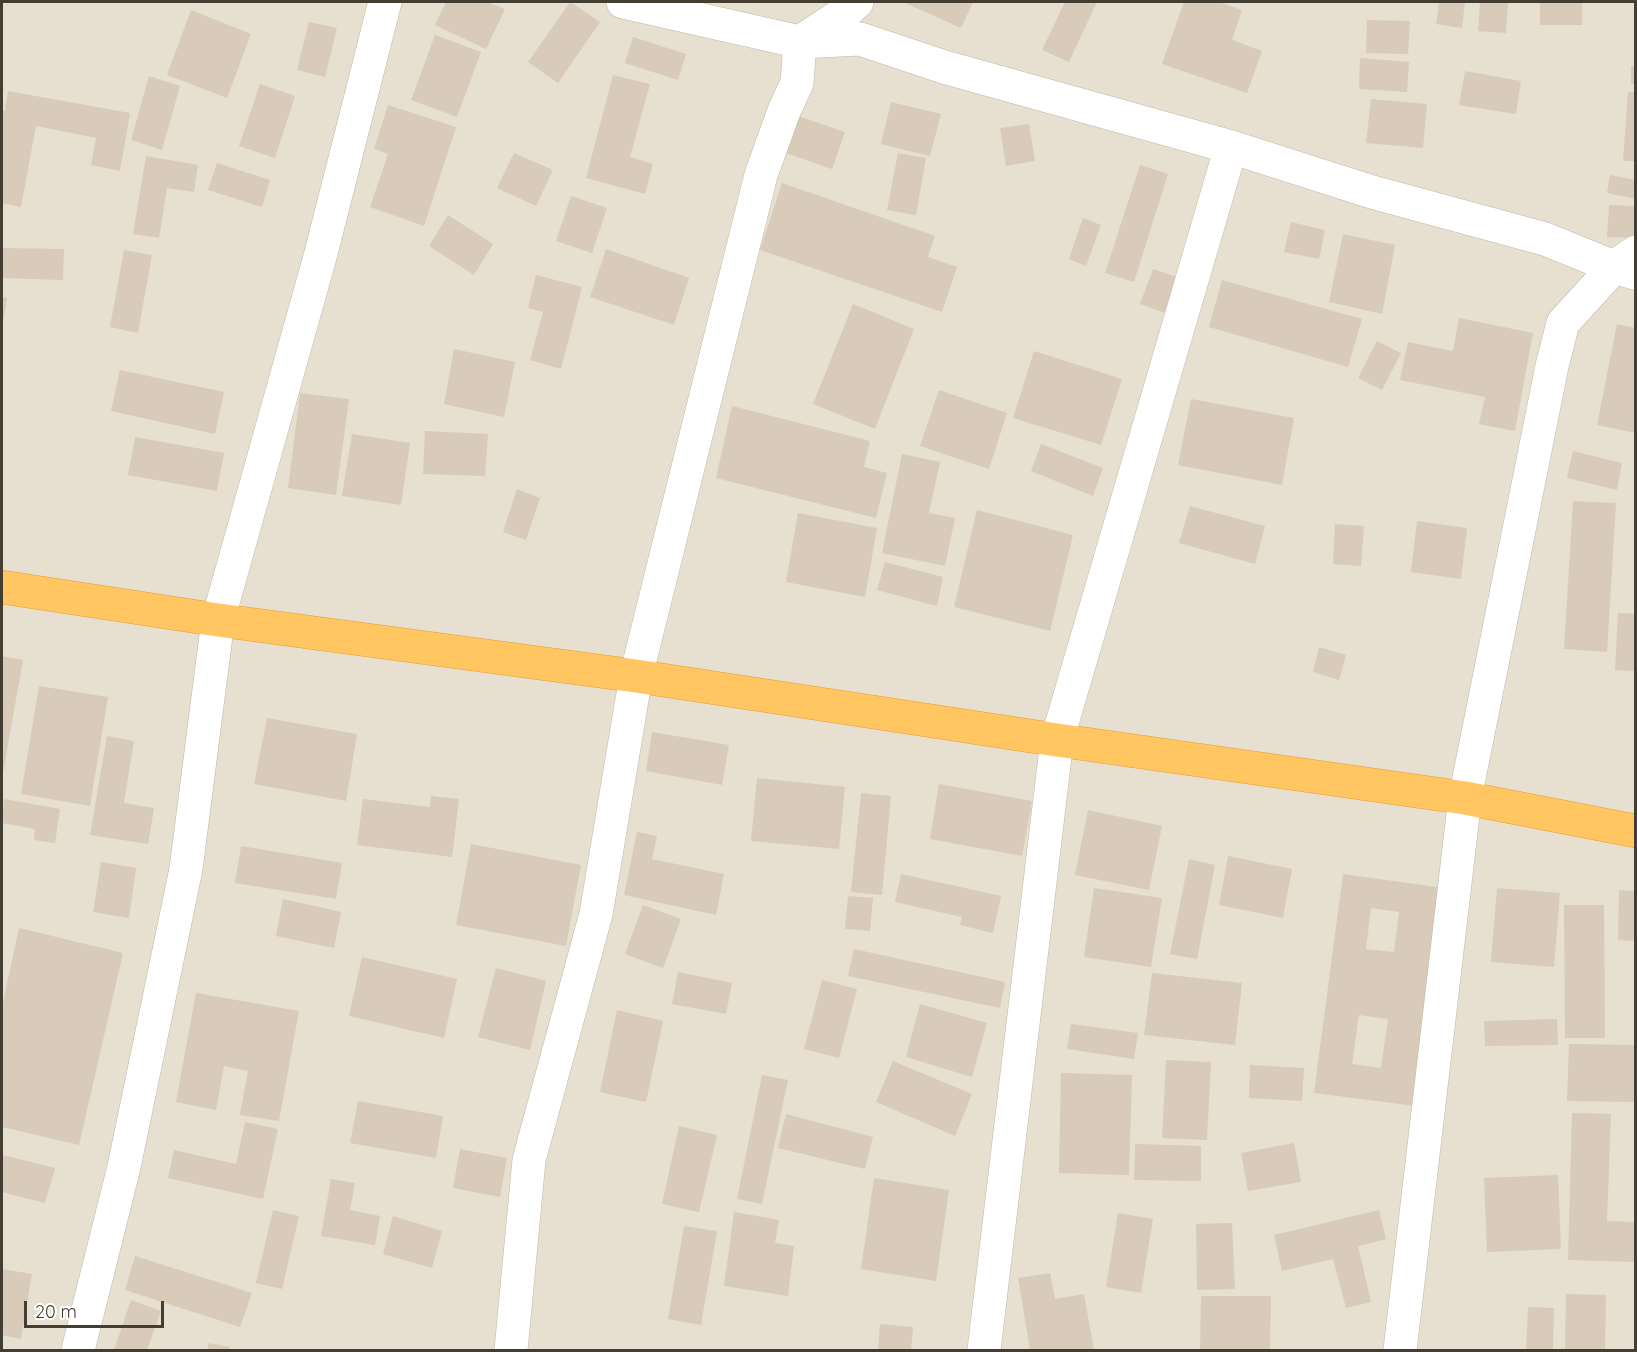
<!DOCTYPE html>
<html>
<head>
<meta charset="utf-8">
<style>
  body { margin:0 }
  #map { position:relative; width:1637px; height:1352px; overflow:hidden; background:#f2ede2; font-family:Quicksand,sans-serif }
  canvas { display:block }
  .frame { position:absolute; inset:0; border:3px solid #443d32; pointer-events:none }
  .scale { position:absolute; left:24px; top:1301px; width:140px; height:27px; box-sizing:border-box; border:3px solid #443d32; border-top:0; padding-left:8px; font-size:18px; line-height:21px; white-space:nowrap; color:#443d32; -webkit-text-stroke:4px #fff; paint-order:stroke }
</style>
</head>
<body>
<div id="map">
<canvas width="1637" height="1352"></canvas>
<div class="frame"></div>
<div class="scale">20 m</div>
</div>
<script>
const g = document.querySelector('canvas').getContext('2d');
g.lineJoin = 'round';
function fillPath(path, color) {
  g.fillStyle = color;
  g.fill(path, 'evenodd');
}
function toPath(rows) {
  const path = new Path2D();
  for (const r of rows) {
    path.moveTo(r[0], r[1]);
    for (let i = 2; i < r.length; i += 2) path.lineTo(r[i], r[i + 1]);
  }
  return path;
}
function stroke(path, color, width, dash) {
  g.strokeStyle = color;
  g.lineWidth = width;
  g.lineCap = dash ? 'butt' : 'round';
  g.setLineDash(dash || []);
  g.stroke(path);
}
const residential = toPath([
  [2,2,1635,2,1635,1350,2,1350]
]);
const building = toPath([
  [446,2,488,2,505,9,486,49,435,25],
  [570,2,600,22,558,83,528,62],
  [903,2,973,2,961,28],
  [1065,2,1097,2,1069,62,1042,50],
  [1184,2,1219,2,1242,10,1232,40,1262,51,1247,93,1162,64],
  [1439,2,1465,2,1462,28,1436,24],
  [1480,2,1508,2,1506,33,1478,31],
  [1540,2,1582,2,1582,25,1540,25],
  [191,10,251,34,227,98,167,75],
  [1367,20,1410,21,1408,54,1366,53],
  [309,22,337,28,325,77,297,70],
  [435,35,481,52,457,117,411,100],
  [633,37,686,54,678,80,625,63],
  [1360,58,1409,62,1407,92,1359,89],
  [1631,66,1636,66,1636,84,1631,84],
  [1465,71,1521,81,1516,114,1459,105],
  [613,75,650,84,630,157,653,164,645,194,586,178],
  [149,76,180,86,162,150,131,140],
  [260,84,295,96,275,158,239,146],
  [8,91,130,113,120,171,91,165,96,138,36,126,21,207,2,203,2,110,5,111],
  [1628,92,1636,92,1636,161,1623,161],
  [1371,99,1427,104,1423,148,1366,143],
  [891,102,941,114,930,156,881,144],
  [388,105,456,127,424,226,370,207,388,154,374,149],
  [798,116,845,132,832,169,786,153],
  [1029,124,1035,161,1006,166,1000,128],
  [514,153,553,170,536,206,497,188],
  [898,153,926,158,916,215,887,210],
  [146,156,198,165,194,192,167,188,159,238,133,234],
  [217,163,270,180,262,207,208,190],
  [1140,165,1168,174,1134,282,1105,273],
  [1610,175,1636,180,1636,199,1607,193],
  [782,183,935,236,928,257,957,267,942,312,760,250],
  [571,196,607,208,592,253,556,241],
  [1609,205,1636,206,1635,238,1607,237],
  [448,215,493,244,474,275,429,246],
  [1083,218,1101,225,1086,266,1069,259],
  [1291,222,1325,230,1319,259,1284,252],
  [1343,234,1395,245,1382,314,1329,302],
  [2,248,64,249,63,280,2,278],
  [606,249,689,278,674,325,590,297],
  [124,250,152,255,138,333,110,327],
  [1153,269,1177,277,1165,313,1140,304],
  [536,275,582,287,561,369,530,360,543,312,528,308],
  [1222,280,1362,319,1348,367,1209,327],
  [2,297,7,298,3,322,2,322],
  [853,304,914,329,875,429,813,404],
  [1459,318,1533,333,1515,431,1479,424,1485,397,1400,380,1408,342,1453,351],
  [1617,324,1636,328,1636,433,1597,425],
  [1377,341,1401,353,1382,390,1358,378],
  [454,349,515,362,504,417,444,404],
  [1034,351,1122,379,1101,445,1013,418],
  [120,370,224,392,215,434,111,411],
  [939,390,1007,413,989,469,920,446],
  [300,393,349,399,336,495,288,488],
  [1191,399,1294,418,1282,485,1178,465],
  [732,406,870,441,864,467,887,473,876,518,716,478],
  [425,431,488,434,485,476,423,474],
  [352,434,410,443,401,505,342,496],
  [135,437,224,453,217,491,128,475],
  [1041,444,1103,468,1093,496,1031,471],
  [1573,451,1622,463,1617,490,1567,478],
  [902,454,940,462,929,513,955,518,945,566,882,553],
  [517,489,540,498,526,540,503,532],
  [1573,501,1616,503,1607,652,1564,649],
  [1190,506,1265,526,1255,564,1179,543],
  [977,510,1073,535,1050,631,954,607],
  [798,513,877,528,865,597,786,582],
  [1417,521,1467,528,1461,579,1411,572],
  [1335,524,1364,526,1361,566,1333,564],
  [885,562,943,577,937,606,877,590],
  [1618,613,1636,614,1636,671,1615,670],
  [1319,647,1346,655,1339,680,1313,672],
  [2,656,23,660,3,773,2,773],
  [39,686,108,697,90,806,21,794],
  [267,718,357,734,346,801,254,784],
  [652,732,729,745,722,785,646,771],
  [107,736,134,741,124,803,154,808,148,844,90,835],
  [757,778,845,787,839,849,751,841],
  [939,784,1032,801,1022,856,930,839],
  [861,793,891,796,882,895,851,892],
  [431,796,459,799,452,857,357,845,363,799,430,807],
  [4,799,60,809,55,843,34,840,35,829,2,823],
  [1088,810,1162,826,1149,890,1075,875],
  [637,832,657,836,652,859,724,874,716,915,624,895],
  [471,844,581,865,566,946,456,925],
  [241,846,342,863,336,899,235,883],
  [1228,856,1292,869,1283,918,1219,905],
  [1189,859,1215,865,1197,959,1170,954],
  [101,862,136,868,129,918,93,912],
  [901,874,1001,896,993,933,960,925,962,917,895,902],
  [1343,874,1444,888,1415,1106,1314,1093],
  [1371,908,1399,912,1394,952,1366,949],
  [1359,1015,1388,1019,1381,1068,1352,1064],
  [1094,888,1162,898,1151,967,1084,957],
  [1497,888,1560,893,1554,967,1491,962],
  [1619,890,1636,891,1636,941,1618,940],
  [848,896,873,898,870,931,845,929],
  [283,899,341,912,334,948,276,936],
  [643,905,681,919,663,968,625,954],
  [1564,905,1604,905,1605,1038,1565,1038],
  [19,928,123,953,79,1145,2,1127,2,1007],
  [854,949,1005,982,1000,1008,848,976],
  [362,957,457,979,444,1038,349,1016],
  [496,968,546,981,530,1050,478,1037],
  [678,972,732,983,726,1014,672,1004],
  [1152,973,1242,983,1235,1045,1144,1035],
  [822,980,857,989,839,1058,804,1049],
  [196,993,299,1011,279,1121,240,1115,248,1071,224,1066,216,1110,176,1102],
  [920,1004,987,1023,972,1077,906,1057],
  [617,1010,663,1021,646,1102,600,1092],
  [1557,1019,1558,1045,1485,1046,1484,1021],
  [1071,1024,1138,1033,1134,1059,1067,1049],
  [1569,1044,1636,1045,1636,1102,1567,1101],
  [1166,1060,1211,1062,1207,1140,1162,1138],
  [893,1061,972,1094,955,1136,876,1102],
  [1250,1065,1304,1068,1302,1101,1249,1098],
  [1061,1073,1132,1075,1129,1175,1059,1173],
  [762,1075,788,1080,762,1204,737,1199],
  [358,1101,443,1116,436,1158,350,1143],
  [1572,1113,1611,1114,1607,1221,1636,1222,1636,1262,1568,1260],
  [786,1114,873,1137,865,1169,778,1148],
  [245,1122,278,1129,263,1199,168,1178,174,1150,236,1164],
  [679,1126,717,1135,699,1212,662,1204],
  [1294,1143,1301,1182,1248,1191,1241,1153],
  [1135,1144,1201,1146,1201,1181,1134,1180],
  [460,1149,507,1158,500,1197,453,1188],
  [2,1155,55,1168,45,1203,2,1192],
  [1558,1175,1561,1249,1487,1252,1484,1178],
  [874,1178,949,1190,936,1281,861,1269],
  [331,1179,355,1183,350,1210,380,1216,375,1245,321,1236],
  [273,1210,299,1216,282,1289,256,1283],
  [1379,1210,1386,1239,1358,1246,1371,1302,1346,1308,1333,1259,1282,1271,1274,1235],
  [734,1212,779,1220,775,1243,794,1246,788,1296,724,1286],
  [1118,1213,1153,1219,1141,1293,1106,1287],
  [393,1216,442,1231,432,1268,383,1254],
  [1232,1223,1235,1289,1197,1290,1196,1224],
  [684,1226,717,1231,701,1325,668,1319],
  [135,1256,252,1293,240,1327,125,1290],
  [2,1269,32,1274,21,1339,2,1335],
  [1050,1273,1055,1299,1084,1294,1094,1350,1030,1350,1018,1278],
  [1566,1294,1606,1295,1605,1350,1565,1350],
  [1201,1296,1271,1296,1270,1350,1200,1350],
  [131,1300,161,1311,147,1350,114,1350],
  [1528,1307,1554,1308,1553,1350,1526,1350],
  [880,1324,913,1327,911,1350,878,1350],
  [209,1343,229,1347,229,1350,207,1350]
]);
const street = toPath([
  [623,2,800,42,860,39,944,67,1231,147,1372,192,1545,239,1614,267,1634,273],
  [78,1350,124,1167,186,869,218,620,320,257,385,2],
  [511,1350,529,1160,596,914,636,676,761,175,784,111,797,83,800,42,847,11,857,2],
  [984,1350,1057,740,1231,147],
  [1400,1350,1465,798,1552,366,1563,323,1614,267,1636,252]
]);
const highway = toPath([
  [2,587,218,620,636,676,1057,740,1465,798,1636,831]
]);
fillPath(residential, '#e7dfd0');
fillPath(building, '#d8cbba');
stroke(street, '#c1b8a7', 34);
stroke(highway, '#e79c28', 34);
stroke(street, '#fff', 33);
stroke(highway, '#ffc661', 33);
</script>
</body>
</html>
